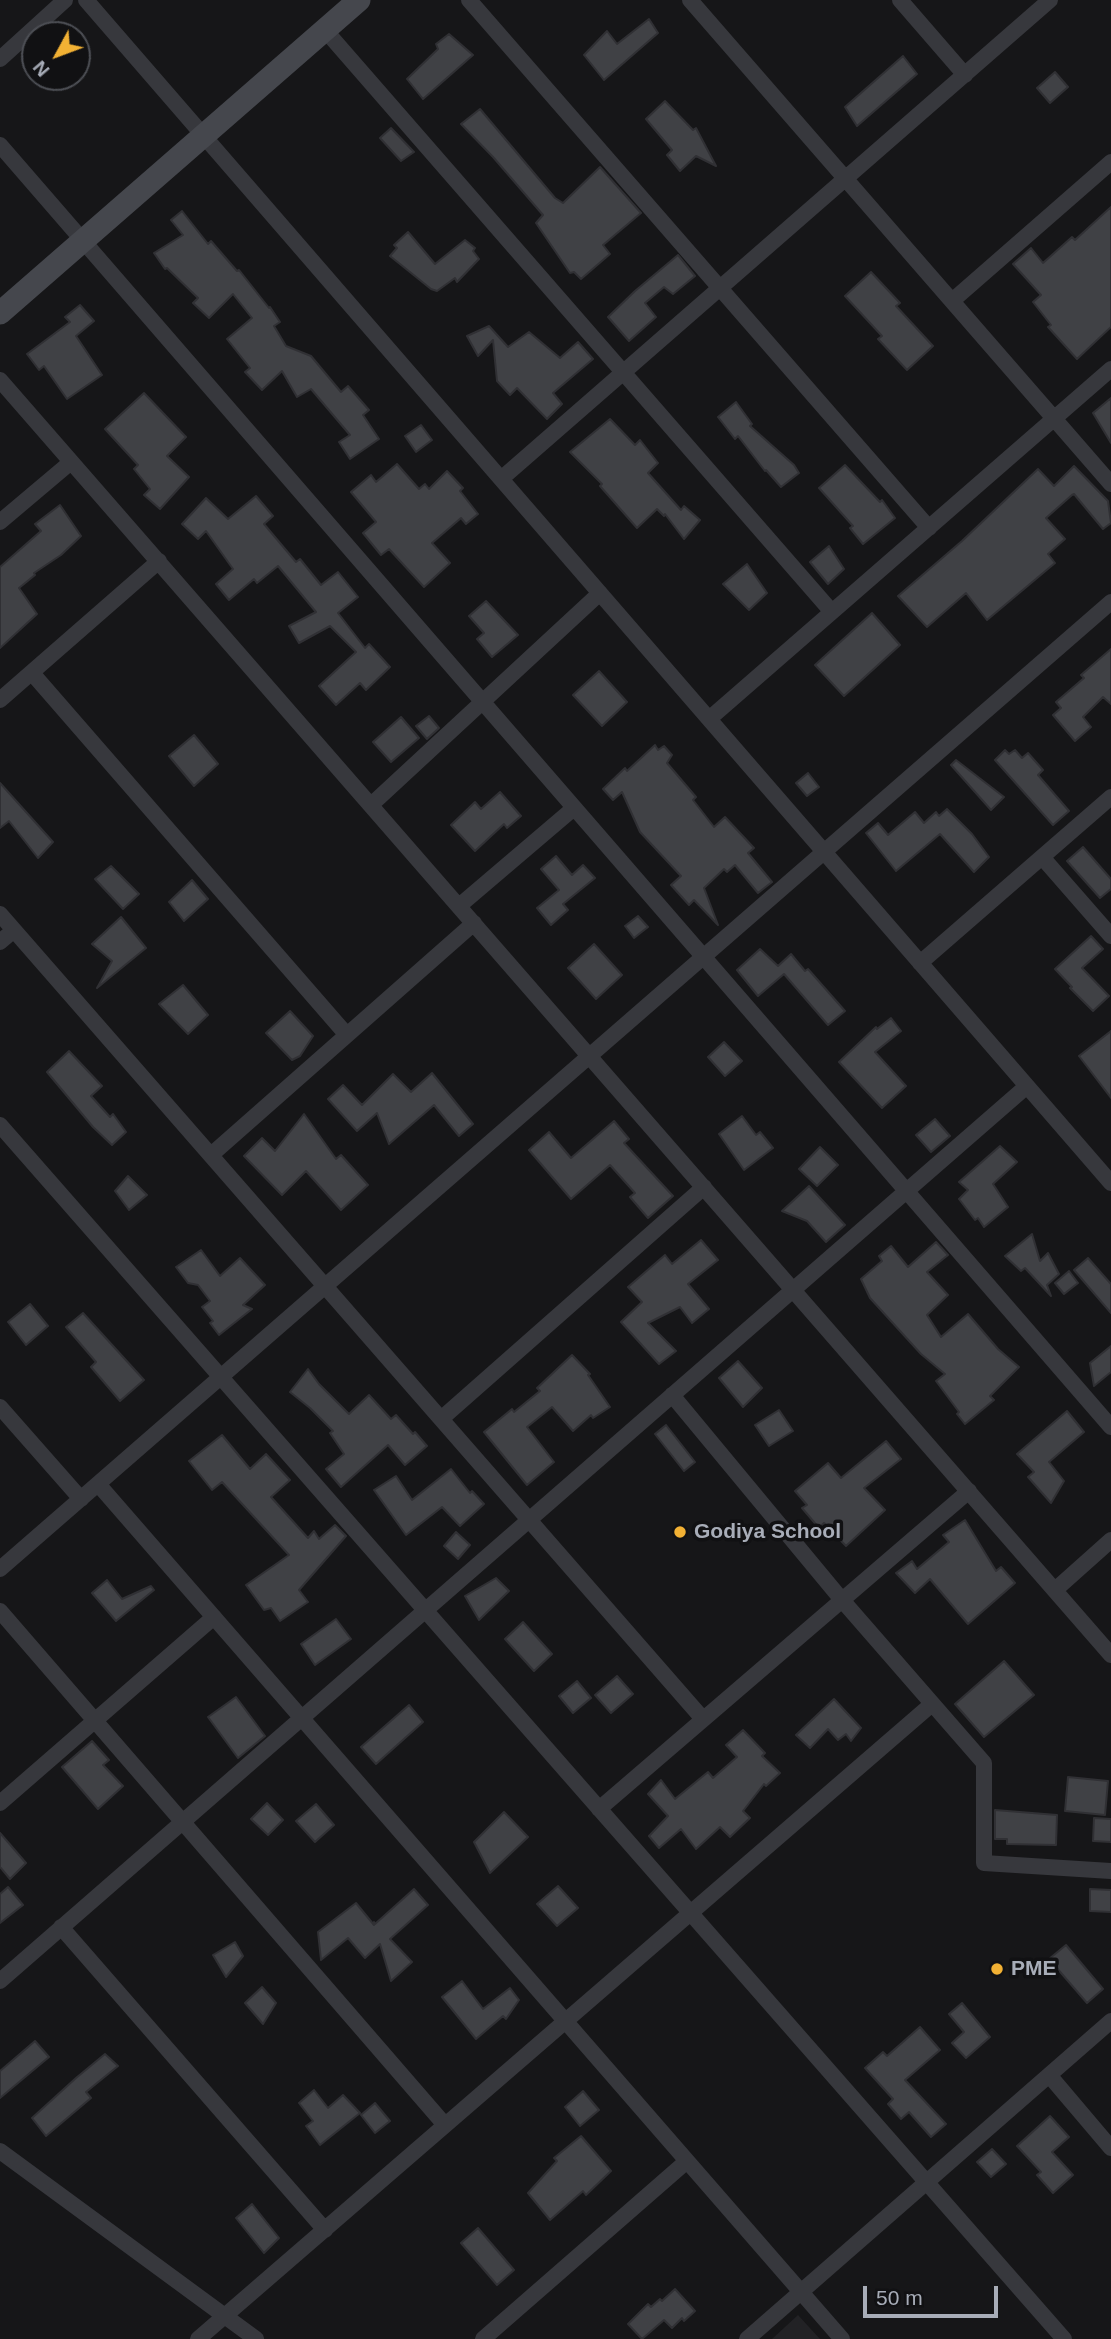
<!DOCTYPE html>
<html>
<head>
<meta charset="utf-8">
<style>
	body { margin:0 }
	#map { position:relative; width:1111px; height:2339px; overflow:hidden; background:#161618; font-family:Helvetica,sans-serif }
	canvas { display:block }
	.north { position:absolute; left:21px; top:21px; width:70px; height:70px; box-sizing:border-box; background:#111113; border:2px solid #4d4f55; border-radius:50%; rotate:229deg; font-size:19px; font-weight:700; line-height:28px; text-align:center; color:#a8adb8 }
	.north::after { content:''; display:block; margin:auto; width:24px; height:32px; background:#f2b134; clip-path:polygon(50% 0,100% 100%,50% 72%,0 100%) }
	.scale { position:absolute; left:863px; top:2286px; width:135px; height:32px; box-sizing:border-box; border:4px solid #a8adb8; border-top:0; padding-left:9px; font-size:21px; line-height:24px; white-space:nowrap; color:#a8adb8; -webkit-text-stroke:5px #111113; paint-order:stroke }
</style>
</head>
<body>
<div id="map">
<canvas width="1111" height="2339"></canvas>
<div class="north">N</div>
<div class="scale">50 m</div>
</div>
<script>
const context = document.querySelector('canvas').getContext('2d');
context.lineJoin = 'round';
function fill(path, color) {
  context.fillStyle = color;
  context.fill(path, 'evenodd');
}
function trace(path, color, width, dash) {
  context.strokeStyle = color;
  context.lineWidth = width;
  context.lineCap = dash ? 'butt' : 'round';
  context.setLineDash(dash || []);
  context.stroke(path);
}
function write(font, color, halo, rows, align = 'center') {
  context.font = font + ' Helvetica,sans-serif';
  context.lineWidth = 7;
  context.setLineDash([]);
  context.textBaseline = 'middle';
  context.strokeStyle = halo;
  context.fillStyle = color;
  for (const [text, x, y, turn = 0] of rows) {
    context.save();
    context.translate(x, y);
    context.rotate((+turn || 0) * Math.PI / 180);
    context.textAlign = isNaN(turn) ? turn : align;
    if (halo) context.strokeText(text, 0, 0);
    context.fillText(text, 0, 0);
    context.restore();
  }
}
fill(new Path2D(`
	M798 2315 820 2339H772Z`), '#222225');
const building = new Path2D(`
	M649 19 658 33 604 80 584 55 607 31 617 44Z
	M449 34 473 55 423 99 407 79 438 49 436 44Z
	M903 56 917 74 857 126 845 107Z
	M1055 72 1068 87 1050 103 1037 88Z
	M665 101 693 130 696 128 716 166 696 156 680 171 667 155 672 150 646 119Z
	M480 109 555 198 563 203 600 167 641 213 603 245 610 254 581 279 574 272 570 273 536 223 543 215 493 157 461 124Z
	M391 128 414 152 401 161 380 138Z
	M1111 207V327L1077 359 1048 327 1051 325 1033 302 1041 295 1013 264 1031 248 1043 263 1072 237 1075 240Z
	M182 211 208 244 211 241 237 271 239 270 269 308 270 307 280 322 274 326 286 346 311 356 341 392 348 386 369 410 363 415 379 439 350 459 339 442 350 435 311 389 297 397 282 371 262 390 245 372 250 368 227 339 252 318 233 294 209 318 193 303 198 298 167 268 165 269 154 253 183 235 171 220Z
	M408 232 435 264 465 240 475 248 473 251 479 259 457 282 455 278 437 291 431 289 390 256 397 248 394 245Z
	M678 255 695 276 673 294 664 287 645 303 656 317 629 341 608 317 635 291Z
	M871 272 900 303 896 306 933 346 907 370 878 339 882 336 845 296Z
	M80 305 94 321 76 336 102 375 67 399 44 366 39 370 27 354 70 322 65 317Z
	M489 326 508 347 529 332 560 358 578 342 593 359 553 393 562 404 547 419 517 388 510 395 497 381 493 340 478 356 467 336Z
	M144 393 186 437 167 456 189 477 160 509 144 495 150 489 134 469 138 465 105 429Z
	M1111 398V443L1093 413Z
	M736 402 752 424 750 426 794 465 799 473 781 487 766 470 765 471 738 436 735 439 718 417Z
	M610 419 635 445 640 440 658 463 648 473 681 510 684 506 700 520 684 539 665 514 664 516 657 509 637 528 600 486 602 484 570 452Z
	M421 425 432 440 416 452 405 436Z
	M397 464 419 489 425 484 429 489 447 471 463 488 460 491 478 514 466 524 461 518 432 543 450 563 424 587 389 549 381 555 363 533 376 522 351 492 371 475 376 482Z
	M845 465 880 502 882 500 895 518 863 544 850 528 853 526 819 488Z
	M1074 466 1108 501 1111 523 1103 529 1074 494 1072 495 1046 518 1065 539 1048 554 1055 563 987 620 966 593 927 627 898 596 962 541 1038 469 1054 486Z
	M256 496 273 516 264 524 296 562 300 559 321 585 338 572 358 597 338 613 365 648 369 644 390 667 366 690 360 683 336 705 319 686 356 652 330 626 299 643 289 626 316 612 278 566 257 583 254 579 229 600 216 584 233 569 206 531 198 539 182 524 206 498 228 519Z
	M60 505 81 536 61 555 34 573 35 575 19 588 37 614 0 648V567L41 531 35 524Z
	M829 546 844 569 828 584 810 562Z
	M747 564 767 593 749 610 723 584Z
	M486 601 518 635 492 657 477 639 484 633 469 616Z
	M872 613 900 645 844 696 815 665Z
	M1111 649V704L1103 697 1083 717 1091 727 1075 741 1053 715 1061 708 1056 702 1084 678 1081 675Z
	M599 671 627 702 602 726 573 695Z
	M429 716 439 728 427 739 416 726Z
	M401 717 419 738 391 762 373 742Z
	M194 735 218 764 194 786 169 756Z
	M655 745 658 750 664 746 672 755 667 763 696 797 693 800 714 827 725 817 754 848 748 853 772 882 758 893 735 865 727 872 724 869 704 888 718 925 694 900 689 905 671 885 681 876 640 832 622 792 613 800 603 789 625 768 627 771Z
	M1005 750 1009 754 1015 750 1022 758 1028 753 1043 770 1038 775 1069 811 1053 825 995 760Z
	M956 760 1004 797 991 810 951 765Z
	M808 773 819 787 807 796 796 783Z
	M0 783 53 842 38 858 9 821 0 828Z
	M500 792 521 816 507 828 504 824 475 851 451 825 475 802 481 809Z
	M947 809 972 834 989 857 974 872 940 834 896 871 866 833 878 823 888 835 915 812 924 823 936 812 939 816Z
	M1083 847 1111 879V889L1100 898 1067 861Z
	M556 856 572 875 583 865 595 878 563 904 568 910 551 925 537 908 559 890 541 869Z
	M111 866 139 894 123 909 95 879Z
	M192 880 208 899 184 921 169 902Z
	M638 916 648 927 634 938 625 926Z
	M121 917 146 948 97 988 112 961 92 944Z
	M1091 936 1103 949 1082 968 1109 996 1093 1011 1070 988 1072 987 1055 969Z
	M594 944 622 975 596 999 568 968Z
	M760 949 778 966 791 954 805 971 808 969 845 1011 828 1025 784 974 758 996 737 970Z
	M183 985 208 1015 188 1034 159 1004Z
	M290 1011 313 1036 300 1056 292 1060 266 1033Z
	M891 1018 901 1031 875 1052 906 1086 882 1108 839 1062 876 1027 877 1029Z
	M1111 1031V1098L1079 1056Z
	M724 1042 742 1061 725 1076 708 1057Z
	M69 1051 102 1086 91 1096 110 1117 113 1114 126 1132 112 1145 93 1127 47 1072Z
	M432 1073 473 1124 459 1136 434 1105 389 1144 377 1113 357 1131 328 1099 343 1085 362 1105 393 1074 411 1092Z
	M304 1114 336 1159 341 1155 368 1185 341 1210 306 1171 282 1195 244 1156 262 1138 275 1151Z
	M742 1116 756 1135 760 1132 773 1148 744 1170 719 1134Z
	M935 1119 950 1136 931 1152 916 1135Z
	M614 1121 629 1139 624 1143 673 1196 648 1218 630 1197 635 1193 610 1165 571 1199 529 1150 549 1132 571 1158Z
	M1000 1146 1017 1162 993 1184 1008 1207 984 1227 978 1218 975 1220 959 1199 968 1190 959 1182Z
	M820 1147 838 1165 817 1186 799 1169Z
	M128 1176 147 1195 129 1210 115 1191Z
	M809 1186 845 1225 826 1242 807 1221 782 1211Z
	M1032 1234 1040 1261 1048 1253 1059 1274 1047 1285 1051 1296 1025 1268 1021 1271 1005 1256Z
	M701 1240 718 1260 688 1284 709 1309 692 1323 680 1307 648 1323 676 1351 659 1364 621 1322 642 1302 628 1287 665 1255 672 1264Z
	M936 1242 948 1255 927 1272 948 1295 927 1315 941 1337 968 1314 998 1349 1019 1367 990 1396 994 1400 965 1424 957 1414 959 1412 936 1381 945 1374 921 1354 870 1298 861 1279 882 1261 879 1256 891 1246 908 1267Z
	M201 1250 220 1276 240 1258 265 1285 243 1305 252 1309 219 1335 210 1323 213 1321 202 1307 210 1301 198 1285 188 1283 176 1267Z
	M1088 1258 1111 1284V1313L1074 1270Z
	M1069 1271 1078 1283 1064 1294 1055 1283Z
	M30 1304 48 1326 26 1345 8 1322Z
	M83 1313 144 1380 120 1401 91 1367 96 1362 66 1327Z
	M1111 1346V1372L1094 1386 1090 1363Z
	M572 1355 590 1374 588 1375 610 1407 593 1418 591 1415 573 1431 552 1407 527 1427 554 1462 527 1485 484 1432 512 1409 514 1412 540 1391 537 1388Z
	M738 1361 762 1388 743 1407 719 1378Z
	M308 1369 319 1384 349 1414 369 1395 391 1419 396 1415 413 1434 415 1432 427 1446 405 1465 388 1445 341 1487 326 1469 344 1454 330 1433 333 1431 310 1408 290 1392Z
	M779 1410 793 1431 769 1446 755 1425Z
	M1067 1411 1084 1432 1049 1462 1064 1481 1051 1503 1028 1477 1034 1472 1017 1454Z
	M666 1425 695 1462 684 1471 655 1434Z
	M222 1435 250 1469 266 1454 290 1480 271 1497 308 1538 314 1531 319 1539 335 1525 346 1536 299 1590 308 1602 280 1621 271 1608 264 1610 246 1585 289 1555 222 1482 212 1490 189 1461Z
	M886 1441 901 1459 864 1488 885 1510 846 1546 824 1523 819 1528 802 1508 807 1505 795 1491 828 1463 841 1478Z
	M451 1469 470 1493 472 1491 484 1504 460 1526 442 1507 406 1535 374 1490 396 1476 412 1500Z
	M965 1520 996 1571 1001 1567 1015 1583 968 1624 930 1579 915 1593 896 1573 912 1561 917 1569 949 1542 943 1535Z
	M456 1532 470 1545 458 1559 444 1546Z
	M496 1578 509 1591 479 1620 465 1596Z
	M107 1580 122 1599 151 1586 154 1590 116 1621 92 1593Z
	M336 1619 351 1639 315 1665 301 1644Z
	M523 1622 552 1654 534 1671 505 1639Z
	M1004 1661 1034 1695 984 1737 955 1704Z
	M617 1676 633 1694 611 1713 595 1695Z
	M577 1681 591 1698 573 1713 559 1696Z
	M236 1697 265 1736 238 1758 208 1717Z
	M834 1699 861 1728 851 1741 846 1734 838 1740 828 1729 810 1748 796 1735Z
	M409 1705 423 1722 376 1764 361 1747Z
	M743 1730 765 1753 762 1756 780 1773 766 1786 764 1784 743 1811 750 1818 730 1837 720 1827 696 1849 681 1829 659 1848 649 1836 668 1816 648 1794 661 1780 675 1799 708 1772 713 1778 737 1757 726 1745Z
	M92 1741 109 1760 103 1765 123 1786 98 1809 62 1767Z
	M1068 1777 1108 1781 1105 1815 1065 1811Z
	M267 1803 283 1820 268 1835 251 1819Z
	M316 1804 334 1825 315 1842 296 1821Z
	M995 1810 1057 1815 1056 1845 1007 1844V1839H995Z
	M504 1812 528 1837 490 1873 474 1842Z
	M1094 1818 1111 1819V1842L1093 1841Z
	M0 1833 26 1863 10 1879 0 1867Z
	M558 1886 578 1908 557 1926 537 1904Z
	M8 1887 23 1905 0 1923V1894Z
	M414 1889 428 1905 390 1939 412 1962 391 1981 380 1944 365 1958 348 1938 321 1960 318 1932 356 1903 374 1925V1922L375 1924Z
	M1090 1889 1111 1890V1912L1090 1911Z
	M235 1942 243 1956 226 1977 213 1955Z
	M1066 1945 1103 1989 1087 2003 1049 1959Z
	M462 1981 483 2009 510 1988 519 2000 506 2019 503 2016 476 2039 442 1997Z
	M262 1987 276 2003 263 2024 245 2003Z
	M962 2003 990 2037 966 2058 952 2043 964 2032 949 2014Z
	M920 2027 940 2050 905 2080 946 2124 931 2137 909 2112 901 2119 888 2104 893 2099 865 2068 883 2052 887 2056Z
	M35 2041 49 2057 0 2098V2071Z
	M105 2054 118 2066 86 2092 91 2098 46 2136 32 2118 76 2078Z
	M314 2090 328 2108 343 2095 360 2113 320 2145 306 2126 313 2121 299 2103Z
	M583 2091 599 2110 580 2126 565 2107Z
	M375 2103 390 2121 375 2133 361 2115Z
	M1050 2116 1069 2137 1052 2152 1073 2175 1053 2193 1037 2175 1041 2172 1017 2146Z
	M581 2136 611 2171 586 2195 583 2191 550 2220 528 2193 557 2161 554 2158Z
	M992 2149 1006 2164 991 2177 977 2162Z
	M252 2204 279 2238 264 2253 236 2218Z
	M478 2228 514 2270 497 2285 461 2243Z
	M675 2289 695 2311 684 2321 682 2318 672 2328 664 2320 642 2339 628 2324 648 2304 651 2307 660 2299 662 2301Z`);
fill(building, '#404145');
trace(building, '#303034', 2);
trace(new Path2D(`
	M86 0 1111 1183
	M469 0 929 528
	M690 0 1111 484
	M900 0 965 75
	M325 30 832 612
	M0 59 65 0
	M0 145 1111 1427
	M952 301 1111 162
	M0 380 1111 1655
	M501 479 1050 0
	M0 522 71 462
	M32 673 346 1034
	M0 700 159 561
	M709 719 1111 369
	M371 805 600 593
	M1042 857 1111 936
	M459 906 574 808
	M0 914 703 1719
	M0 942 14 930
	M920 963 1111 797
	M0 1125 1064 2339
	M211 1155 474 923
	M672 1395 842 1600 984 1763V1863L1111 1871
	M0 1407 81 1499
	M441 1419 704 1187
	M98 1484 842 2339
	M0 1569 1111 602
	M1055 1590 1111 1540
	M0 1611 445 2125
	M0 1803 214 1617
	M599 1809 969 1491
	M61 1927 325 2230
	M0 1981 1027 1086
	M1049 2075 1111 2148
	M0 2151 256 2339
	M198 2339 932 1704
	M483 2339 687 2161
	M747 2339 1111 2021`), '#37383d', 16);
trace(new Path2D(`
	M0 313 359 0`), '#45474d', 23);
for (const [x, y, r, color] of [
	[680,1532,7,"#f2b134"],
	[997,1969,7,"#f2b134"]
]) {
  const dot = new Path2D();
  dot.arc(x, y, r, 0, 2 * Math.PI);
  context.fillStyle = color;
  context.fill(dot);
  trace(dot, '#111113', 2.5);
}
write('bold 21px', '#a8adb8', '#111113', [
	["Godiya School",694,1532],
	["PME",1011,1969]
], 'left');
</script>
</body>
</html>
